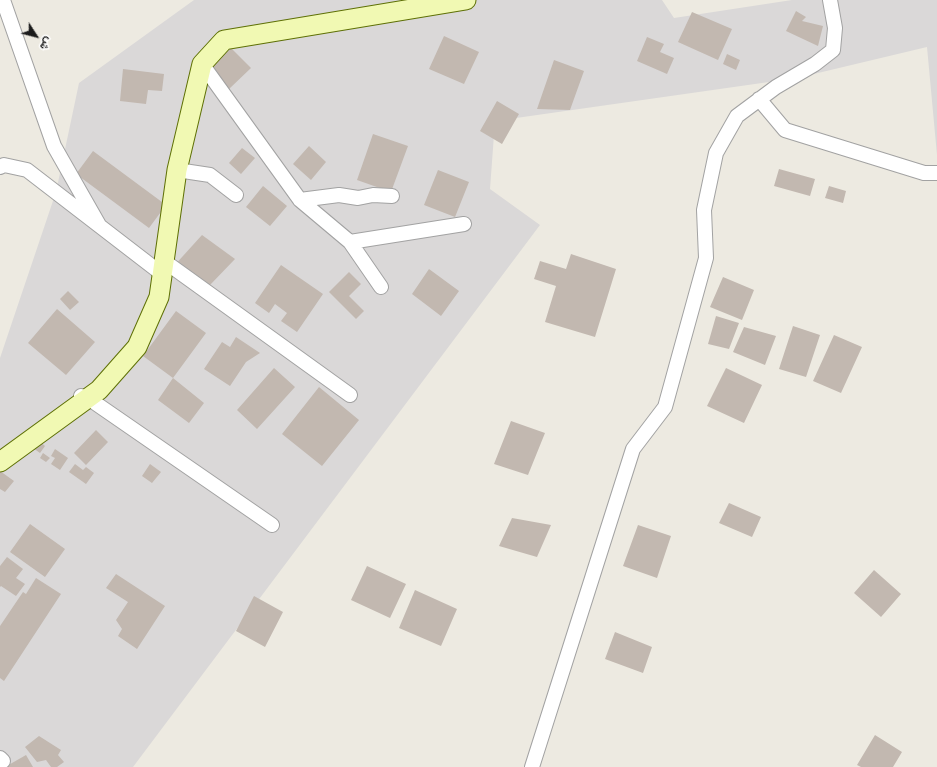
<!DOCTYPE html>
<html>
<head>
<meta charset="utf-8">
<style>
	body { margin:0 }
	#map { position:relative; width:937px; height:767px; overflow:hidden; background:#edeae1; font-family:"Varela Round",Vazirmatn,sans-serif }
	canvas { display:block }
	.north { position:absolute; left:16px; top:16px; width:40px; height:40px; -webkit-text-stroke:3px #fff; paint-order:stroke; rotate:126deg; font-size:11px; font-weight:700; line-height:16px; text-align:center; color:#1b1b1b }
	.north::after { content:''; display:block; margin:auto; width:14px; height:18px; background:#1b1b1b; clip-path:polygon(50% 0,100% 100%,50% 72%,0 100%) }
</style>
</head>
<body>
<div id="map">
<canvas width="937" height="767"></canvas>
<div class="north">ش</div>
</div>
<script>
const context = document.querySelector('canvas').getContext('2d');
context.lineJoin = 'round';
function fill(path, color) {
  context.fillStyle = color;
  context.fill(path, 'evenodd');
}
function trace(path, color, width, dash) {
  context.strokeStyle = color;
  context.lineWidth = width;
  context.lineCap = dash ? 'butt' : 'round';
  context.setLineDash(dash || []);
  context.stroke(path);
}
fill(new Path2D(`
	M194 0H662L674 18 792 0H937V155L927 47 797 78 495 121 490 189 540 225 133 767H0V358L56 192 79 83Z`), '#dad8d8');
fill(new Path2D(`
	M796 11 806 17 802 21 823 26 818 46 786 31Z
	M692 12 732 29 718 60 678 42Z
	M444 36 479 52 464 84 429 69Z
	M647 37 664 44 660 52 674 58 667 74 637 61Z
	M231 48 251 68 229 89 209 69Z
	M727 54 740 60 736 70 723 64Z
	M554 60 584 71 570 110 537 109Z
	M123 69 164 74 162 91 148 90 146 104 120 101Z
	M497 101 519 114 502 144 480 131Z
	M373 134 408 146 391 192 357 180Z
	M309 146 326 162 311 180 293 164Z
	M242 148 255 158 241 174 229 163Z
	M93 151 166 205 149 228 76 174Z
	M779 169 815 179 810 196 774 186Z
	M438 170 469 182 455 217 424 205Z
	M263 186 287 206 270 226 246 207Z
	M829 186 846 191 843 203 825 198Z
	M202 235 235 259 210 285 173 267Z
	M571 254 616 269 595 337 545 322 556 286 534 279 540 261 566 269Z
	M281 265 323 294 297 332 281 321 287 313 275 304 269 313 255 303Z
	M429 269 459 291 441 316 412 294Z
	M349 272 361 284 349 296 364 311 356 319 329 292Z
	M723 277 754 290 742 320 710 307Z
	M68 291 79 302 70 310 60 299Z
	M57 309 95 342 66 375 28 343Z
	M176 311 206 333 173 378 143 356Z
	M716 316 739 323 729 349 708 344Z
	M793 326 820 335 806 377 779 369Z
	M744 327 776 336 765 365 733 352Z
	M834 335 862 347 841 393 813 381Z
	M236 337 260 353 246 362 230 386 204 369 222 342 230 347Z
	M274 368 295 387 257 429 237 410Z
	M726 368 762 385 744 423 707 406Z
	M173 378 204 403 189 423 158 400Z
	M319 387 359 420 322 466 282 434Z
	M511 421 545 433 528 475 494 464Z
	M96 430 108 442 86 465 74 453Z
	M39 441 45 446 40 453 33 448Z
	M55 449 68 458 60 470 51 464 55 458 51 456Z
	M43 453 50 458 46 462 40 458Z
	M75 464 83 470 86 467 94 473 86 484 69 472Z
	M150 464 161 472 152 483 142 476Z
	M0 471 14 481 5 492 0 489Z
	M729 503 761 517 752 537 719 523Z
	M512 518 551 525 537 557 499 546Z
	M30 524 65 549 45 577 10 552Z
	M638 525 671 536 657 578 623 566Z
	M7 557 23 569 16 578 25 584 16 596 1 586 0 587V566Z
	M367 566 406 584 390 618 351 600Z
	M874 570 901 594 881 617 854 593Z
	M116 574 165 606 137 649 118 636 122 629 116 620 128 602 106 588Z
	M36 578 61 594 4 681 0 678V626L23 592 26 594Z
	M415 590 457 609 441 646 399 628Z
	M254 596 283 612 265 647 236 631Z
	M615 632 652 647 643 673 605 659Z
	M875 735 902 752 893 767H861L857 765Z
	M39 736 61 750 58 755 64 762 57 767H51L46 760 37 762 25 747Z
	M26 755 33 767H5Z`), '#c2b8b0');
const street = new Path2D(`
	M3 0 54 146 99 225
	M202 64 300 200 350 242 381 287
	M759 99 785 130 924 173H937
	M0 167 4 165 27 170 162 274
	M177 170 210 175 236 195
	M300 200 339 195 358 198 373 195 392 196
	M350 242 464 224
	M164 261 350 395
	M81 396 88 398 272 525
	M0 758 3 761
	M532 767 633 449 665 407 706 258 704 210 716 153 737 116 776 87 815 64 833 50 835 28 830 0`);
const secondary = new Path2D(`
	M0 462 99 390 137 347 159 297 177 170 202 64 224 40 466 0`);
trace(street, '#a2a2a2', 16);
trace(secondary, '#5e7005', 21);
trace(street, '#fff', 14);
trace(secondary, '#f1f9b3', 19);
</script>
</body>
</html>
